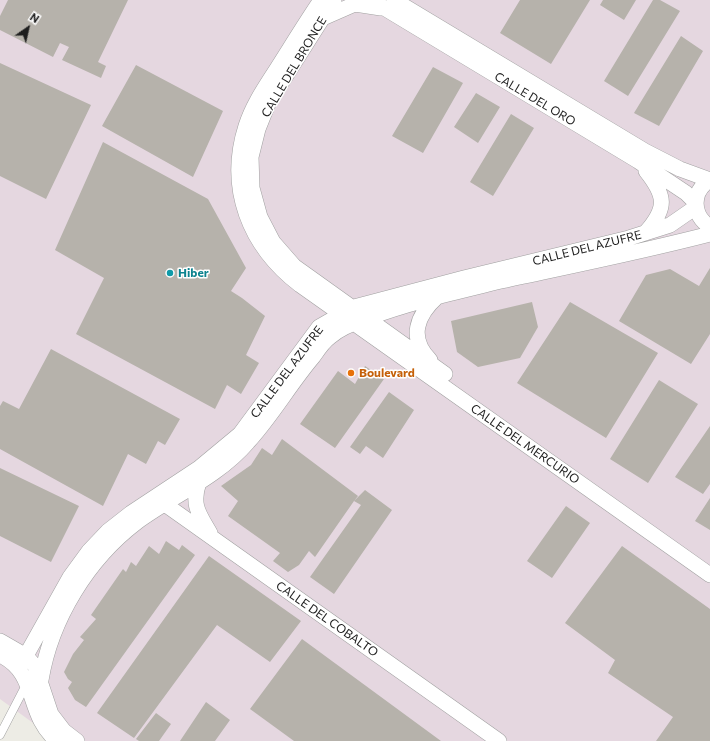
<!DOCTYPE html>
<html>
<head>
<meta charset="utf-8">
<style>
	body { margin:0 }
	#map { position:relative; width:710px; height:741px; overflow:hidden; background:#edece5; font-family:Commissioner,sans-serif }
	canvas { display:block }
	.north { position:absolute; left:8px; top:8px; width:40px; height:40px; -webkit-text-stroke:3px #fff; paint-order:stroke; rotate:34deg; font-size:11px; font-weight:700; line-height:16px; text-align:center; color:#1d1d1d }
	.north::after { content:''; display:block; margin:auto; width:14px; height:18px; background:#1d1d1d; clip-path:polygon(50% 0,100% 100%,50% 72%,0 100%) }
</style>
</head>
<body>
<div id="map">
<canvas width="710" height="741"></canvas>
<div class="north">N</div>
</div>
<script>
const context = document.querySelector('canvas').getContext('2d');
context.lineJoin = 'round';
function fill(path, color) {
  context.fillStyle = color;
  context.fill(path, 'evenodd');
}
function trace(path, color, width, dash) {
  context.strokeStyle = color;
  context.lineWidth = width;
  context.lineCap = dash ? 'butt' : 'round';
  context.setLineDash(dash || []);
  context.stroke(path);
}
function write(font, color, halo, rows, align = 'center') {
  context.font = font + ' Commissioner,sans-serif';
  context.lineWidth = 3;
  context.setLineDash([]);
  context.textBaseline = 'middle';
  context.strokeStyle = halo;
  context.fillStyle = color;
  for (const [text, x, y, turn = 0] of rows) {
    context.save();
    context.translate(x, y);
    context.rotate((+turn || 0) * Math.PI / 180);
    context.textAlign = isNaN(turn) ? turn : align;
    if (halo) context.strokeText(text, 0, 0);
    context.fillText(text, 0, 0);
    context.restore();
  }
}
fill(new Path2D(`
	M0 0H710V741H58L0 699Z`), '#e5d7e0');
fill(new Path2D(`
	M8 0H128L98 62 106 66 101 78 62 60 69 47 60 43 53 57 0 30V16Z
	M520 0H590L551 64 500 33Z
	M603 0H636L624 20 600 5Z
	M653 0H660L680 11 628 96 604 81Z
	M681 36 703 51 659 126 634 113Z
	M0 63 91 105 46 199 0 176Z
	M136 65 223 111 193 177 102 126Z
	M433 67 463 83 423 153 392 136Z
	M476 93 500 107 478 143 454 127Z
	M511 114 534 128 493 196 470 182Z
	M103 142 208 199 246 268 231 291 242 298 265 316 246 355 259 363 241 394 227 385 215 409 76 334 104 278 55 250Z
	M710 268V334L691 364 619 321 646 275 670 269 699 286Z
	M532 302 538 327 520 358 478 367 457 352 451 321Z
	M570 302 658 353 606 438 517 383Z
	M51 349 180 419 165 445 158 441 146 464 128 454 103 506 0 449V406L3 401 19 409Z
	M365 366 384 379 335 448 300 424 338 371 355 384Z
	M659 380 698 404 648 483 610 459Z
	M389 392 414 410 383 458 366 446 360 454 350 447Z
	M710 426V484L703 494 675 477Z
	M282 439 358 496 354 501 365 490 392 510 334 594 310 577 361 505 354 501 315 557 309 551 299 565 288 572 273 561 280 553 228 516 238 501 221 486 251 465 262 448 272 455Z
	M0 468 79 506 51 562 0 536Z
	M710 498V530L695 521Z
	M566 506 590 523 552 578 527 561Z
	M166 541 179 550 182 545 195 555 86 707 75 700 68 688 72 682 68 679 64 672 73 654 84 640 80 637 96 619 91 615 123 569 126 572 131 562 136 566 149 546 159 554Z
	M622 546 710 609V741H656L673 717 608 673 615 660 565 623Z
	M209 556 301 621 270 662 217 625 134 738 97 713Z
	M302 639 441 741H294L250 709Z
	M206 702 230 720 215 741H180Z
	M156 713 171 724 159 741H139L136 739Z`), '#b6b2ab');
const service = new Path2D(`
	M0 735 27 683`);
const minor = new Path2D(`
	M321 0C306 22 292 45 278 67 266 86 253 104 246 126 226 188 249 246 300 285L710 575
	M334 0 268 104 258 129 251 157 252 188 260 217 273 242 294 266 445 374
	M371 0 638 161 686 193 695 202
	M394 0 645 151 680 169 710 180
	M323 18 355 4 381 8
	M710 180C691 192 692 215 710 227
	M646 232C667 208 666 196 646 171
	M430 360C408 338 417 315 437 297
	M199 482C191 505 199 514 210 533
	M159 500 499 741
	M0 641 26 656 35 666 51 714 64 731 77 741
	M0 655C39 673 25 715 57 741
	M19 668 70 577 89 551 108 531 131 513 199 468 240 434 319 327 354 307 464 278 629 238 670 225 696 207
	M41 680C51 619 88 559 137 522 174 495 218 477 248 442 272 416 290 384 313 357 318 350 323 342 330 337 339 329 356 322 368 318 411 302 456 292 501 281 570 266 641 252 710 234`);
trace(service, '#a1a1a1', 9);
trace(minor, '#a1a1a1', 16);
trace(service, '#fff', 8);
trace(minor, '#fff', 15);
for (const [x, y, r, color] of [
	[170,273,4,"#0f9aa8"],
	[351,373,4,"#e8710a"]
]) {
  const dot = new Path2D();
  dot.arc(x, y, r, 0, 2 * Math.PI);
  context.fillStyle = color;
  context.fill(dot);
  trace(dot, '#fff', 1.5);
}
write('12px', '#1d1d1d', '#fff', [
	["CALLE DEL BRONCE",294,67,-59],
	["CALLE DEL ORO",535,99,31],
	["CALLE DEL AZUFRE",587,248,-14],
	["CALLE DEL AZUFRE",287,372,-53],
	["CALLE DEL MERCURIO",525,444,35],
	["CALLE DEL COBALTO",327,619,35]
]);
write('bold 12px', '#0d838f', '#fff', [
	["Hiber",178,273]
], 'left');
write('bold 12px', '#c56008', '#fff', [
	["Boulevard",359,373]
], 'left');
</script>
</body>
</html>
